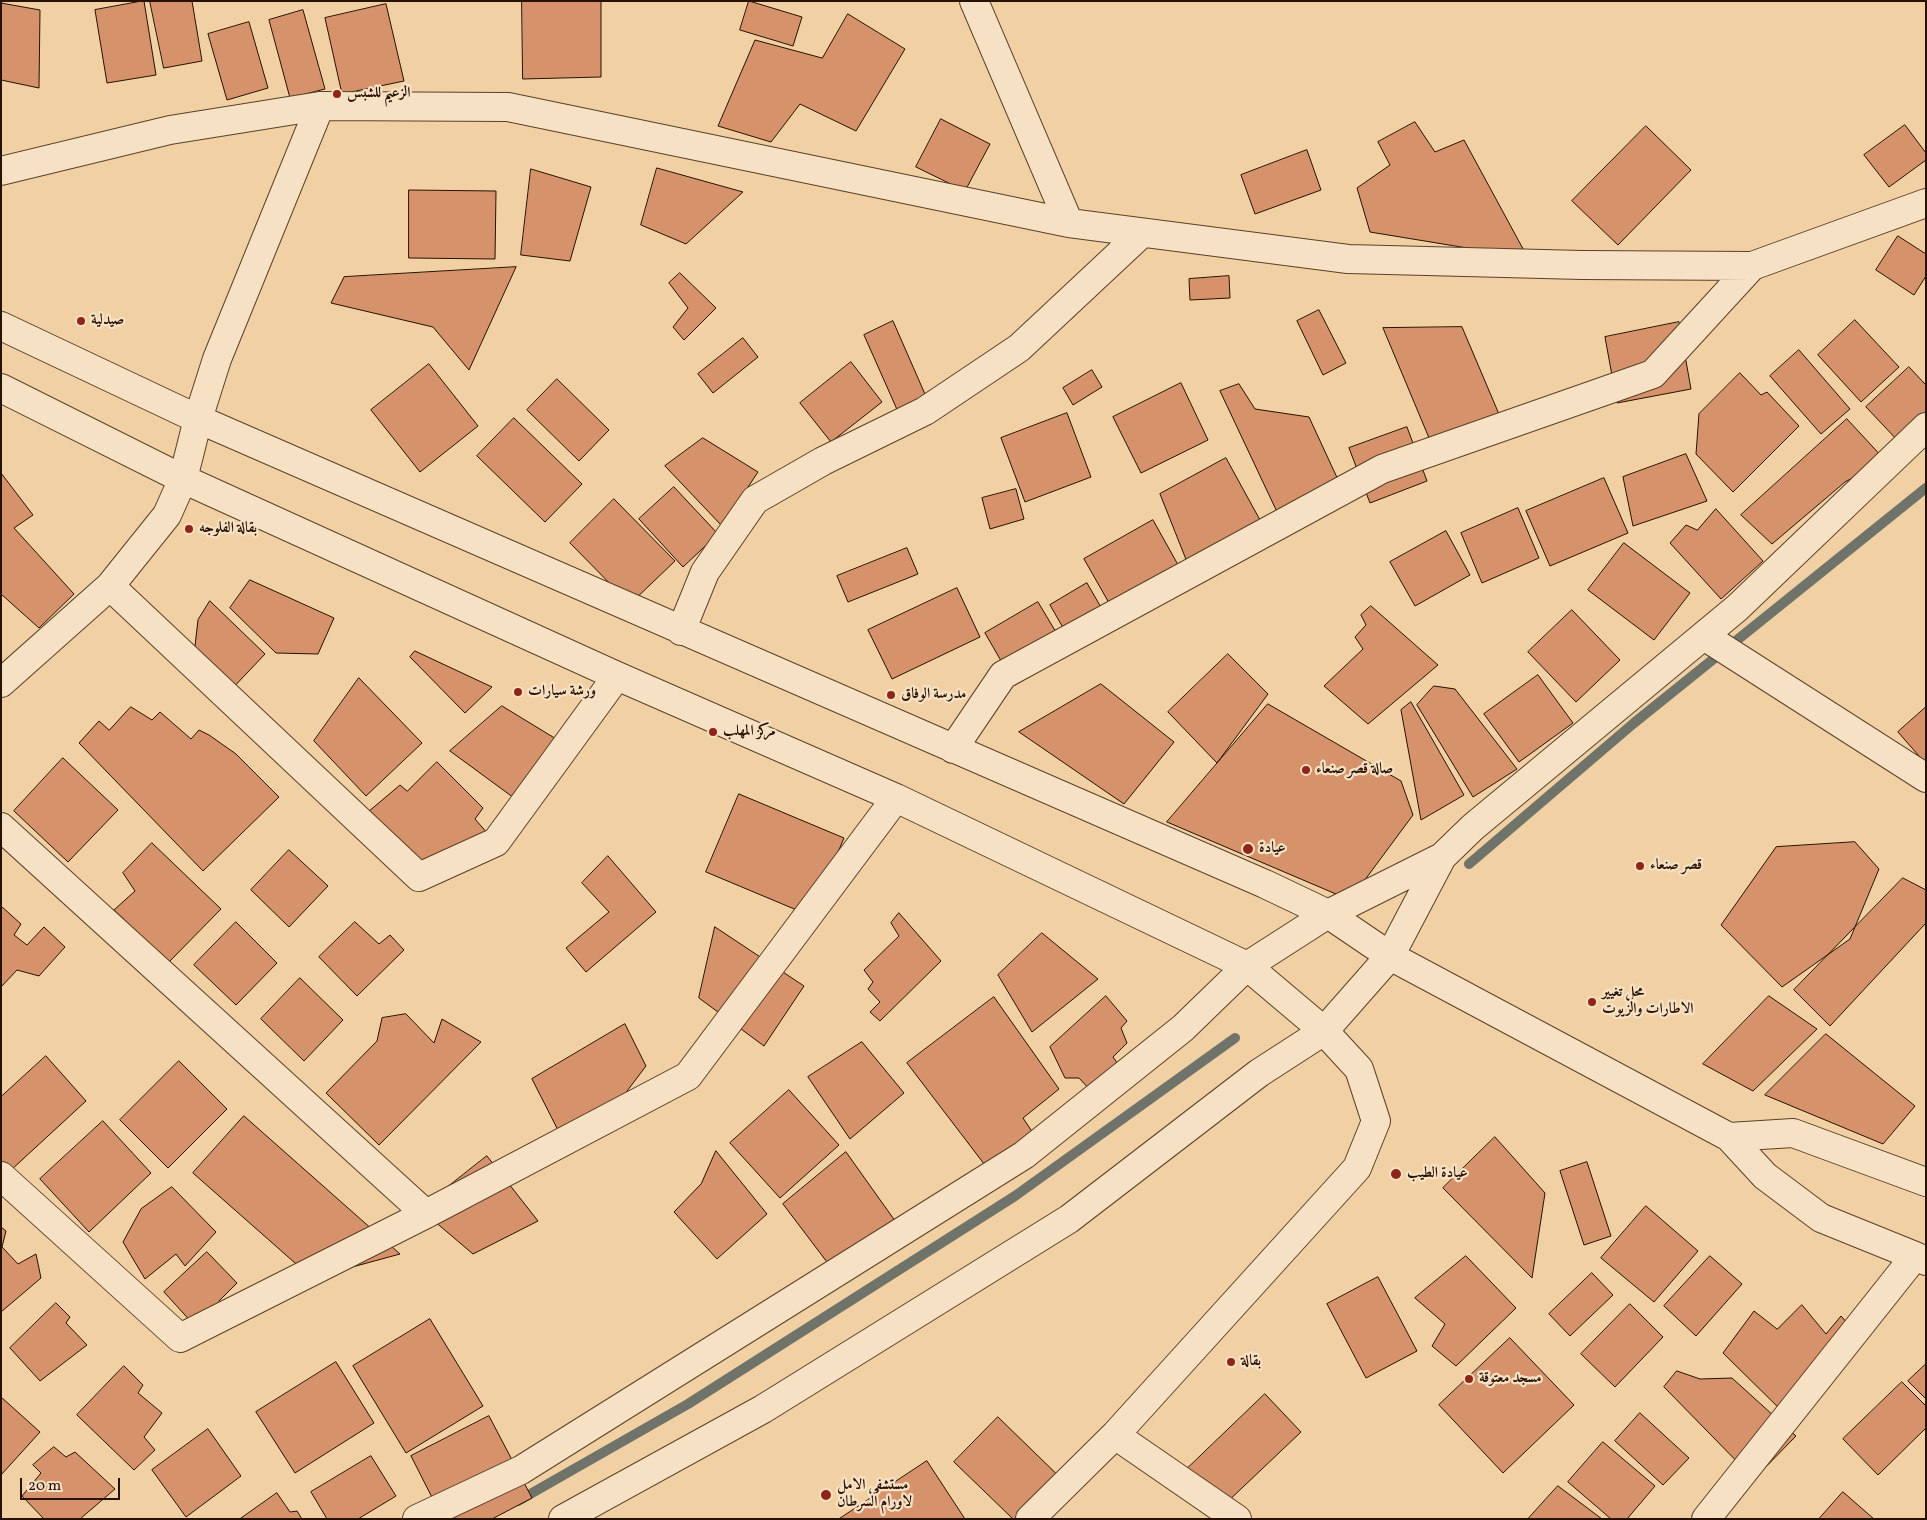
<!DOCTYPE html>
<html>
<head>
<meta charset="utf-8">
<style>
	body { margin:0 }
	#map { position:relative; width:1927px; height:1520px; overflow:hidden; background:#f1d1a4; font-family:Vollkorn,serif }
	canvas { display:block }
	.frame { position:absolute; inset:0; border:2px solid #271100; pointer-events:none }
	.scale { position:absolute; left:20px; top:1478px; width:100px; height:22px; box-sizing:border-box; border:2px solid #271100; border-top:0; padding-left:6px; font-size:15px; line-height:18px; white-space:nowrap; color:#271100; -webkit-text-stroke:4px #f6e1c4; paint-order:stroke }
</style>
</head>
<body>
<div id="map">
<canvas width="1927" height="1520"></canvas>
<div class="frame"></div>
<div class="scale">20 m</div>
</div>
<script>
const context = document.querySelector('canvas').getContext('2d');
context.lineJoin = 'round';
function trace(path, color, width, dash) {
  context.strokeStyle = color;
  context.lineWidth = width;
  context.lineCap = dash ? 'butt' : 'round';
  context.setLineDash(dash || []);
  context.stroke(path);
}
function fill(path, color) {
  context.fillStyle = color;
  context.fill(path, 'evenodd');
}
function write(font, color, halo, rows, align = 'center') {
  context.font = font + ' Vollkorn,Amiri,serif';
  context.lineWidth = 4.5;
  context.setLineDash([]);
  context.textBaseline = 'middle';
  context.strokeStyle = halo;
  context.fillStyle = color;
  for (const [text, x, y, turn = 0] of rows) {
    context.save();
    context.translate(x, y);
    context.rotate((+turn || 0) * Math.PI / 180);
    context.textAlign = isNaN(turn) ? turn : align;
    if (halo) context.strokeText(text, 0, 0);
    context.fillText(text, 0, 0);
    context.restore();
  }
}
trace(new Path2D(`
	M1469 864 1634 723 1926 488
	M518 1501 688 1404 1015 1196 1235 1038`), '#6f736a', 10);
const building = new Path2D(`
	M144 1 156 75 107 83 95 10Z
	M150 1H192L202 61 164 68Z
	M522 1H601V77L523 79Z
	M749 1 802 17 793 46 740 30Z
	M1 3 40 10 39 88 1 80Z
	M386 4 404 81 342 94 325 18Z
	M303 10 325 89 290 98 269 20Z
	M848 14 905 49 856 131 800 104 771 142 718 126 755 40 822 58Z
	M249 22 268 88 227 100 208 34Z
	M941 119 990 144 965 191 916 167Z
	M1415 122 1435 152 1464 140 1528 258 1370 232 1357 188 1390 165 1378 142Z
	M1905 125 1926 153V160L1889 187 1864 155Z
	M1646 126 1691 170 1618 245 1572 201Z
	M1307 150 1321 190 1255 214 1241 175Z
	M657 168 743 192 686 244 641 225Z
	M531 169 591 187 570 261 521 255Z
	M409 190 496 191 495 259 409 258Z
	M1898 236 1926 254V276L1914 295 1876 270Z
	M516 267 469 370 433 327 331 303 344 277Z
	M680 273 716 308 684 340 673 327 688 308 669 283Z
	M1229 276 1230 298 1190 300 1189 279Z
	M1319 310 1346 363 1323 375 1297 321Z
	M1855 320 1899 367 1861 402 1818 355Z
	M893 321 928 401 899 414 864 335Z
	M1679 322 1691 389 1617 403 1605 337Z
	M1462 327 1507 433 1437 457 1383 328Z
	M743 338 758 357 713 393 698 374Z
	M1799 350 1850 409 1821 434 1770 376Z
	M851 362 882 402 831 442 800 403Z
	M429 364 478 426 420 472 371 410Z
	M1909 367 1926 385V420L1900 443 1866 407Z
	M1092 370 1102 387 1073 405 1063 388Z
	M1740 373 1761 395 1767 392 1799 426 1733 492 1696 454 1699 414Z
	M557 379 609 430 579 461 527 410Z
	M1181 383 1208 440 1141 473 1113 417Z
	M1239 384 1255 409 1309 417 1340 484 1278 514 1220 391Z
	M1067 413 1091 477 1025 502 1001 438Z
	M514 418 582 484 545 522 477 456Z
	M1847 419 1885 460 1845 482 1772 544 1741 515Z
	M1407 427 1427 481 1370 503 1349 448Z
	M703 438 758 472 722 526 665 466Z
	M1686 454 1707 501 1633 526 1623 477Z
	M1226 458 1260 520 1189 567 1160 494Z
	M1 473 33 515 14 528 74 594 39 628 1 594Z
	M1604 478 1628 533 1550 566 1526 511Z
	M674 487 718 534 683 567 639 519Z
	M1016 489 1024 519 990 529 982 498Z
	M614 499 675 561 630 604 570 543Z
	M1518 508 1539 558 1482 583 1461 533Z
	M1716 509 1763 561 1721 599 1670 543 1686 525 1697 530Z
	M1153 520 1186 579 1117 617 1084 559Z
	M1446 531 1470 575 1415 606 1390 562Z
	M1624 543 1690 593 1654 640 1588 590Z
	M907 548 918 574 848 602 837 576Z
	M250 580 334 618 318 654 276 653 230 608Z
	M1087 583 1110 623 1073 645 1050 605Z
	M957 588 980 637 892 679 868 630Z
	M210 601 265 654 229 692 195 646 198 620Z
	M1038 602 1069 654 1015 685 985 633Z
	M1371 606 1438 665 1368 724 1324 686 1363 649 1355 637 1366 625 1361 615Z
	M1572 610 1620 660 1576 702 1528 652Z
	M415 651 492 687 465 713 410 657Z
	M1228 654 1268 694 1217 763 1168 712Z
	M1538 675 1573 723 1519 762 1484 714Z
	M359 678 422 743 366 796 314 741Z
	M1101 684 1174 742 1124 804 1019 732Z
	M1434 686 1455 689 1517 769 1473 797 1417 705Z
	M1411 702 1464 795 1421 820 1401 710Z
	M1268 704 1401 781 1413 815 1350 900 1167 822Z
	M502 706 571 748 525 806 450 751Z
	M131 707 152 720 160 712 191 739 199 730 209 735 236 754 279 797 203 871 79 743 99 721 109 730Z
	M1926 707V764L1898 732Z
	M63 758 118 810 68 862 14 811Z
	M437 762 483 808 475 819 501 849 485 862 474 859 435 881 368 812 400 785 407 791Z
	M739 794 844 838 811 916 706 872Z
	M1855 842 1879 869 1850 939 1782 987 1721 925 1776 847Z
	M152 843 221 909 169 962 114 910 135 891 123 873Z
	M289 850 328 886 289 927 251 890Z
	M608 856 656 912 586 972 566 948 609 912 582 883Z
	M1903 878 1926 890V923L1830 1026 1794 990Z
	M1 906 21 924 14 935 27 945 44 927 65 947 39 976 17 970 1 987Z
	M899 913 941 961 880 1021 870 1012 880 1002 868 989 873 982 864 970 899 936 891 923Z
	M236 922 277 963 236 1005 194 965Z
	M355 922 379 944 390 935 404 950 357 996 319 957Z
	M715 927 804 986 764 1046 699 998Z
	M1042 933 1098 979 1032 1032 998 975Z
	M300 978 343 1020 304 1061 261 1019Z
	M1106 996 1127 1021 1121 1028 1127 1043 1113 1057 1123 1071 1092 1092 1079 1078H1065L1050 1047Z
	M1769 996 1817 1029 1753 1091 1703 1064Z
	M994 997 1059 1089 1023 1118 1039 1142 991 1173 907 1063Z
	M406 1014 434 1043 442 1019 481 1042 379 1145 326 1093 377 1041 382 1018Z
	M625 1024 646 1066 612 1111 561 1136 532 1079Z
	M1826 1034 1915 1106 1883 1144 1765 1095Z
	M862 1042 904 1093 850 1139 808 1077Z
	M46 1056 86 1101 10 1171 1 1161V1097Z
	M179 1061 227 1109 168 1168 120 1120Z
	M789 1090 839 1145 780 1198 730 1143Z
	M244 1116 400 1254 312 1278 193 1173Z
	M103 1121 151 1173 89 1232 40 1179Z
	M1495 1137 1545 1193 1532 1278 1443 1188Z
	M716 1151 767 1214 717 1259 674 1212 701 1184Z
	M846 1152 898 1225 833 1270 783 1204Z
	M487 1156 538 1221 473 1254 420 1209Z
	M1587 1162 1611 1236 1584 1245 1560 1171Z
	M172 1187 216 1232 185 1266 176 1254 145 1279 123 1242 141 1209Z
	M1646 1206 1698 1251 1654 1302 1601 1258Z
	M1 1227 6 1231 2 1247 18 1264 36 1254 41 1278 1 1312Z
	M207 1252 237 1283 219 1301 226 1313 194 1325 164 1292Z
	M1466 1256 1516 1308 1456 1366 1432 1346 1445 1324 1415 1298Z
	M1710 1256 1742 1284 1696 1336 1664 1306Z
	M1592 1273 1613 1295 1570 1336 1549 1314Z
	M1378 1277 1417 1351 1366 1378 1327 1304Z
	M56 1303 70 1317 66 1323 87 1345 40 1381 10 1348Z
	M1630 1304 1663 1337 1615 1387 1581 1354Z
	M1802 1305 1826 1334 1841 1316 1858 1335 1788 1417 1723 1353 1754 1311 1777 1329Z
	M430 1319 483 1406 406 1453 353 1366Z
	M1510 1338 1574 1405 1503 1473 1439 1405Z
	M336 1362 374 1423 295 1473 256 1412Z
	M1926 1364V1399L1908 1381Z
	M124 1366 143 1385 138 1393 162 1413 144 1437 155 1450 134 1470 77 1415Z
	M1677 1371 1700 1379 1732 1378 1796 1436 1754 1479 1664 1387Z
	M1902 1382 1926 1406V1428L1878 1475 1843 1439Z
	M1265 1394 1301 1432 1223 1506 1188 1468Z
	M1 1397 40 1432 1 1475Z
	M1640 1413 1689 1458 1663 1485 1615 1441Z
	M489 1416 532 1498 492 1519H443L411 1456Z
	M998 1417 1070 1487 1039 1519H1013L954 1462Z
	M208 1429 241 1476 186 1517 152 1470Z
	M1603 1442 1655 1486 1627 1519H1611L1568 1482Z
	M54 1447 66 1457 75 1452 115 1489 80 1519H44L22 1496 41 1473 33 1465Z
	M371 1456 396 1496 358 1519H327L311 1492Z
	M927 1461 965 1519H839Z
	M1558 1486 1602 1519H1528Z
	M1843 1492 1874 1519H1819Z
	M277 1493 290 1512 297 1511 302 1519H240Z`);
fill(building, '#d6926a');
trace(building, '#271100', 1);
const minor = new Path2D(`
	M974 1 1069 223
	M1 171 170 130 320 106 508 107 1069 223 1348 259 1582 265 1752 266
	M1 326 198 419 1265 884 1328 914 1390 956 1729 1137 1765 1176 1821 1218 1915 1256
	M1 388 183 479 617 676 896 798 1247 966 1324 1031 1359 1069 1376 1121 1357 1168 1115 1435 1030 1519
	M110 586 419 877 496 842 617 676
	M681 631 705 572 755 500 823 461 925 411 1019 348 1142 233
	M1704 636 1926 778
	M1 683 110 586 167 515 183 479 198 419 217 359 320 106
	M953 749 1003 675 1382 469 1653 374 1752 266 1926 203
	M1 827 426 1214
	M1729 1137 1793 1133 1926 1182
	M1 1176 180 1338 426 1214 688 1076 896 798
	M1115 1435 1237 1519
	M417 1519 521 1470 1024 1155 1183 1028 1247 966 1328 914 1442 857 1473 827 1737 608 1926 427
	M563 1519 763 1409 1069 1219 1259 1073 1324 1031 1390 956 1442 857
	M1706 1519 1915 1256 1926 1261`);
trace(minor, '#5a4129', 30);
trace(minor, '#f6e1c4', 28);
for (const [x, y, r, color] of [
	[337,94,5,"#8f2418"],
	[81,321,5,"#8f2418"],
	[189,529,5,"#8f2418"],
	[518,692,5,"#8f2418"],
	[891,695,5,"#8f2418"],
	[713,732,5,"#8f2418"],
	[1306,770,5,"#8f2418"],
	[1248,849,6,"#8f2418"],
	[1640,866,5,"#8f2418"],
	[1592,1002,5,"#8f2418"],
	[1396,1174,6,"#8f2418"],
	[1231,1362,5,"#8f2418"],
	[1469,1379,5,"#8f2418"],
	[826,1495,6,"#8f2418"]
]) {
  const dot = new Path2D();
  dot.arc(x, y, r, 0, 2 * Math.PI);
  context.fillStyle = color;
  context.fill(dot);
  trace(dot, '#f6e1c4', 2);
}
write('bold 15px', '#271100', '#f6e1c4', [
	["الزعيم للشبس",347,94],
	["صيدلية",91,321],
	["بقالة الفلوجه",199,529],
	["ورشة سيارات",528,692],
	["مدرسة الوفاق",901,695],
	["مركز المهلب",723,732],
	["صالة قصر صنعاء",1316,770],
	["عيادة",1259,849],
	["قصر صنعاء",1650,866],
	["محل تغيير",1602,993],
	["الاطارات والزيوت",1602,1010],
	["عيادة الطيب",1407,1174],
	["بقالة",1241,1362],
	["مسجد معتوقة",1479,1379],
	["مستشفى الامل",837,1486],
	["لاورام السرطان",837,1503]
], 'left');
</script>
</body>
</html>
